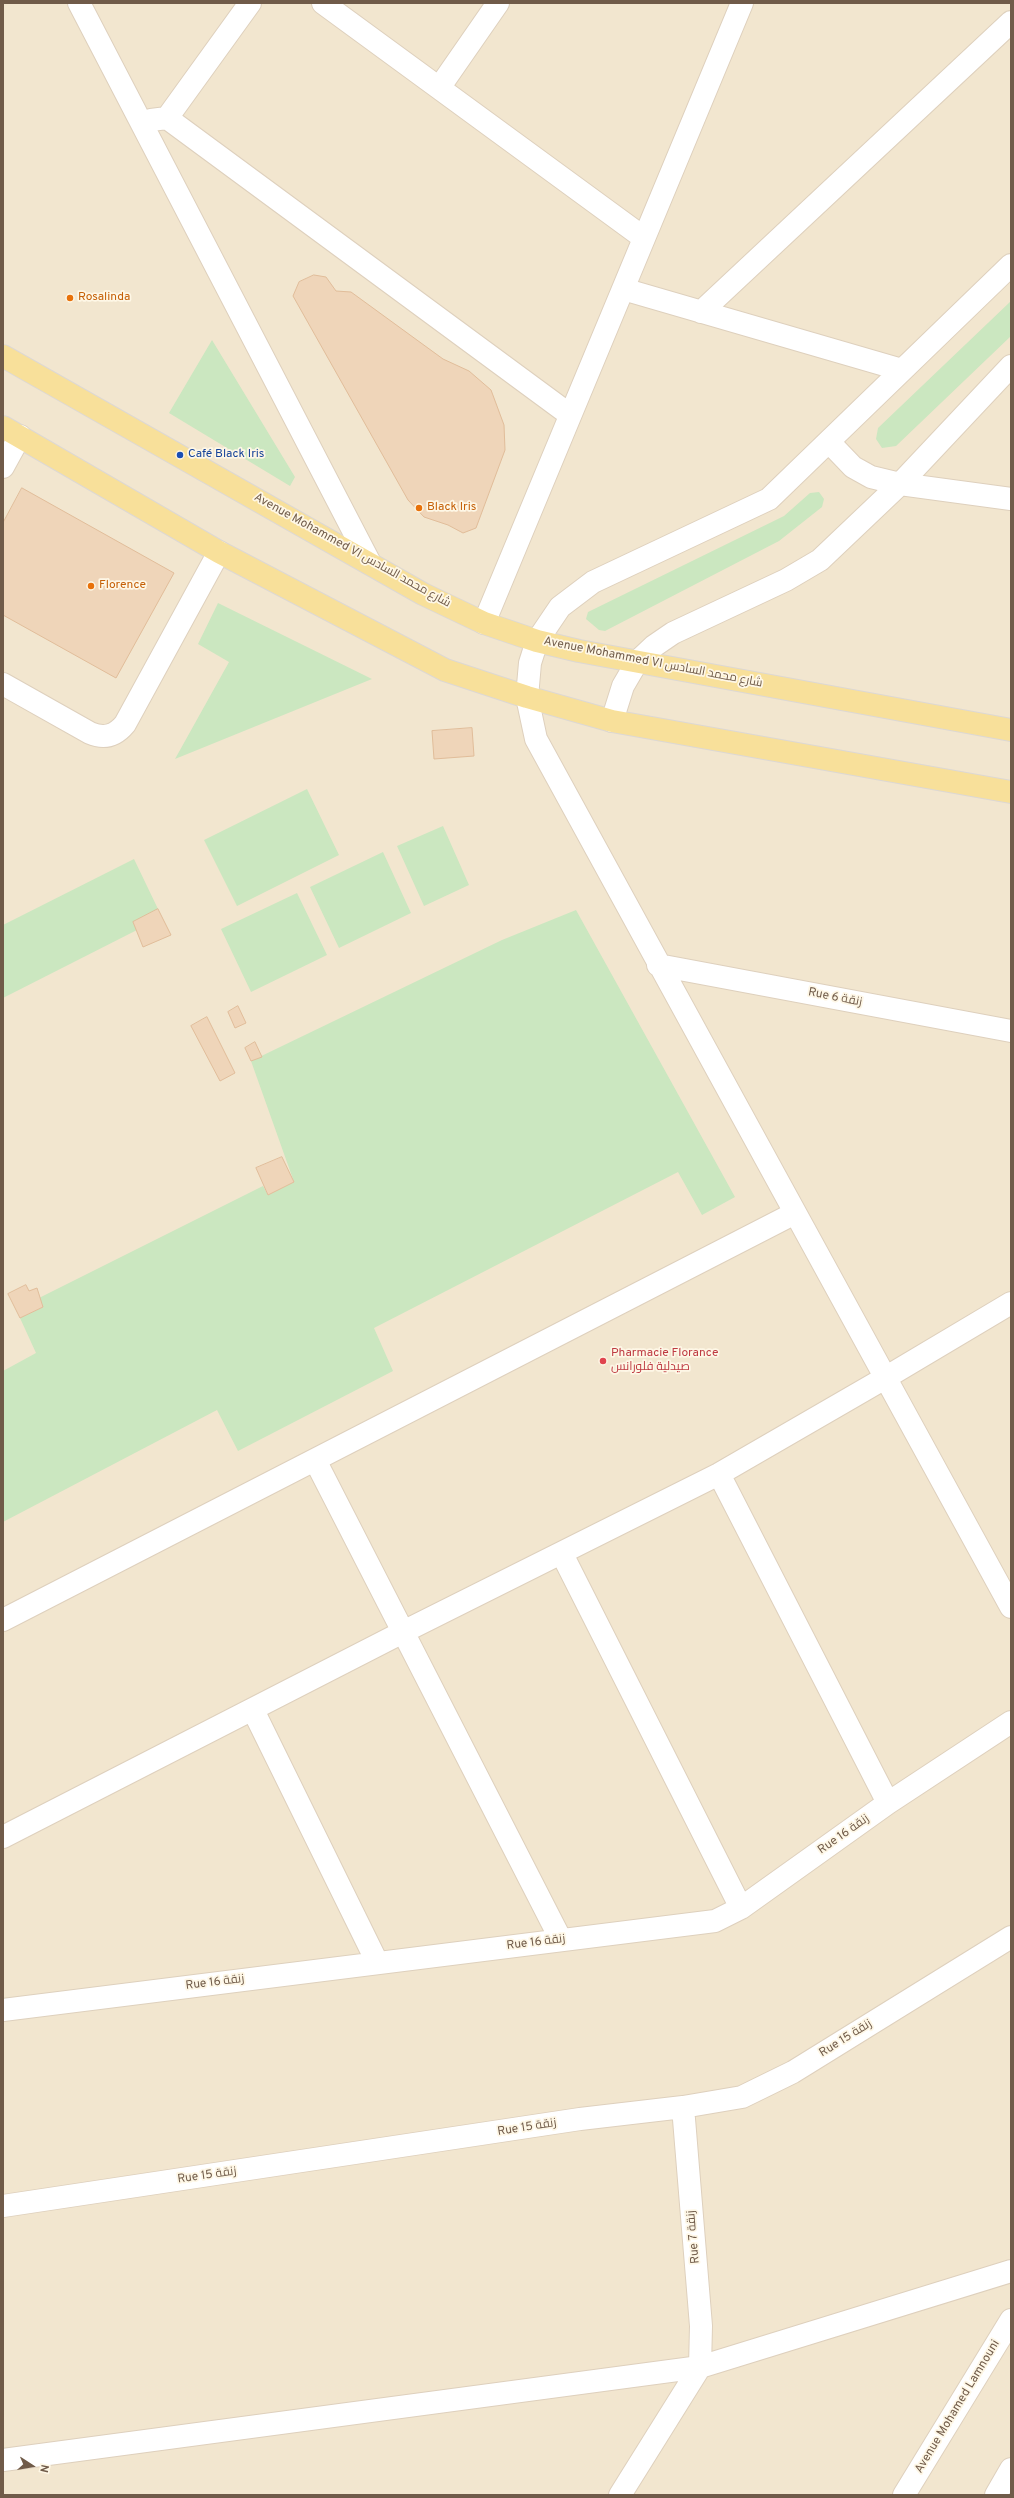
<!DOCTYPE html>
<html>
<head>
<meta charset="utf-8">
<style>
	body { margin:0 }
	#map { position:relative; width:1014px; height:2498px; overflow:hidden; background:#fbf4e0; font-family:Overpass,sans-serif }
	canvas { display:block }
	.frame { position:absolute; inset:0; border:4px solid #705b49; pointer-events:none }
	.north { position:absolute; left:12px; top:2446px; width:40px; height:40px; -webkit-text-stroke:3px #fef7e6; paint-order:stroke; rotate:102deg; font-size:11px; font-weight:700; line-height:16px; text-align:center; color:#705b49 }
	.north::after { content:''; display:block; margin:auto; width:14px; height:18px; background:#705b49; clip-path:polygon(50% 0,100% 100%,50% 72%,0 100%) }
</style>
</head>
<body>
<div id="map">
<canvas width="1014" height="2498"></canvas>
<div class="frame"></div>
<div class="north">N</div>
</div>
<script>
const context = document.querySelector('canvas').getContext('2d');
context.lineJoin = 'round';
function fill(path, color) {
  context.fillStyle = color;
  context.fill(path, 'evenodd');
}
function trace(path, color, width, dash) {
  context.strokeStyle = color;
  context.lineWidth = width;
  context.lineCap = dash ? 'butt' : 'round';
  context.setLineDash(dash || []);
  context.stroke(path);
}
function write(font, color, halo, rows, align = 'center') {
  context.font = font + ' Overpass,Cairo,sans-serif';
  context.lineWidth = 3.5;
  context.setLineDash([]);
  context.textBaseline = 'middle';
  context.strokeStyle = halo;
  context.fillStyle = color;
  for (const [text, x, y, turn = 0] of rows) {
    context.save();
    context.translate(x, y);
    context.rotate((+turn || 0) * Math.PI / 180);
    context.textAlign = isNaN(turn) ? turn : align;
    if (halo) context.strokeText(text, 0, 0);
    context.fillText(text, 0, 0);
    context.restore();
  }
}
fill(new Path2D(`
	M3 3H1011V2495H3Z`), '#f2e6cf');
fill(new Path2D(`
	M1011 301V336L896 446 882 448 876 439 878 428Z
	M212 340 295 477 290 486 169 413Z
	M819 492 824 499 822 507 779 541 605 631 599 630 586 619 588 612 784 516 810 493Z
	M218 603 372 679 175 759 229 662 198 644Z
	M307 789 339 855 237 906 204 840Z
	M443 826 469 885 424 906 397 846Z
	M383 852 411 913 339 948 310 887Z
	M134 859 158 909 133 922 137 930 3 998V925Z
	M297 893 327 955 251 992 221 929Z
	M576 910 735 1197 702 1215 678 1172 374 1328 393 1371 238 1451 217 1410 3 1522V1371L36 1353 20 1318 43 1307 39 1298 263 1186 268 1195 294 1182 251 1061 502 940Z`), '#cbe7c0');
const building = new Path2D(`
	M314 275 326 277 336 291 351 292 443 359 469 371 491 390 504 425 505 450 476 528 463 533 448 525 424 517 408 500 293 296 299 282Z
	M22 488 174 573 116 678 3 615V523Z
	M472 728 474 756 434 759 432 731Z
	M158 909 171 935 143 947 133 922Z
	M238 1006 246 1023 235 1028 228 1012Z
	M207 1017 235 1073 220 1081 191 1026Z
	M255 1042 262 1057 251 1061 245 1048Z
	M282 1157 294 1182 268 1195 256 1168Z
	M26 1285 29 1291 37 1288 43 1307 20 1318 8 1294Z`);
fill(building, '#efd5b9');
trace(building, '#e1bd9a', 1);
const minor = new Path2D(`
	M79 3 370 563
	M323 3 644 238
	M439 88 498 3
	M167 118 570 415
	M151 120 167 118 250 3
	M1011 265 769 499 593 582 560 607 537 641 530 663 527 697 536 739 1011 1607
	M623 289 902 370
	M701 312 1011 22
	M829 442 853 467 871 477 900 484 1011 499
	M3 467 20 436
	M484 623 742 3
	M3 684 90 733C104 739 115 736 125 724L219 552
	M612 721 623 686 637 662 654 646 673 633 786 580 820 560 900 484 1011 366
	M658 965 1011 1031
	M315 1460 561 1940
	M719 1474 888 1803
	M562 1554 741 1908
	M3 1620 795 1213
	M253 1710 377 1962
	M3 1837 403 1632 719 1474 885 1378 1011 1303
	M3 2010 715 1921 741 1908 888 1803 1011 1722
	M3 2206 580 2119 683 2107 742 2097 793 2072 1011 1937
	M3 2460 700 2367 1011 2271
	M620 2495 700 2367 701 2326 683 2107
	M904 2495 1011 2320
	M996 2495 1011 2469`);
const major = new Path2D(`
	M3 356 423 594 484 623 537 641 579 651 1011 730
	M3 427 219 552 445 670 527 697 612 721 1011 792`);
trace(minor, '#ded0bd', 24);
trace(major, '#ddd8d3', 24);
trace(minor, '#fff', 22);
trace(major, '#f8e09a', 22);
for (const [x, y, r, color] of [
	[70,298,4,"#e8710a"],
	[180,455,4,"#1a4fb4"],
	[419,508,4,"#e8710a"],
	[91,586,4,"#e8710a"],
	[603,1361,4,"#e0444e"]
]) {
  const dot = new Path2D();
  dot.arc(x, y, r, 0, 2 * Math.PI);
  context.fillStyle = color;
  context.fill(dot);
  trace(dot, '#fef7e6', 1.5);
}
write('12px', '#c56008', '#fef7e6', [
	["Rosalinda",78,298],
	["Black Iris",427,508],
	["Florence",99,586]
], 'left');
write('12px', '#164399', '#fef7e6', [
	["Café Black Iris",188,455]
], 'left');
write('12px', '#705b49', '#fef7e6', [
	["Avenue Mohammed VI شارع محمد السادس",352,551,29],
	["Avenue Mohammed VI شارع محمد السادس",653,663,11],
	["Rue 6 زنقة",835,998,11],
	["Rue 16 زنقة",844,1835,-35],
	["Rue 16 زنقة",536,1943,-7],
	["Rue 16 زنقة",215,1983,-7],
	["Rue 15 زنقة",846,2039,-32],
	["Rue 15 زنقة",527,2128,-9],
	["Rue 15 زنقة",207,2176,-8],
	["Rue 7 زنقة",694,2237,-95],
	["Avenue Mohamed Lamnouni",958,2407,-59]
]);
write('12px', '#be3a42', '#fef7e6', [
	["Pharmacie Florance",611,1354],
	["صيدلية فلورانس",611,1368]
], 'left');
</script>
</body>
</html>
